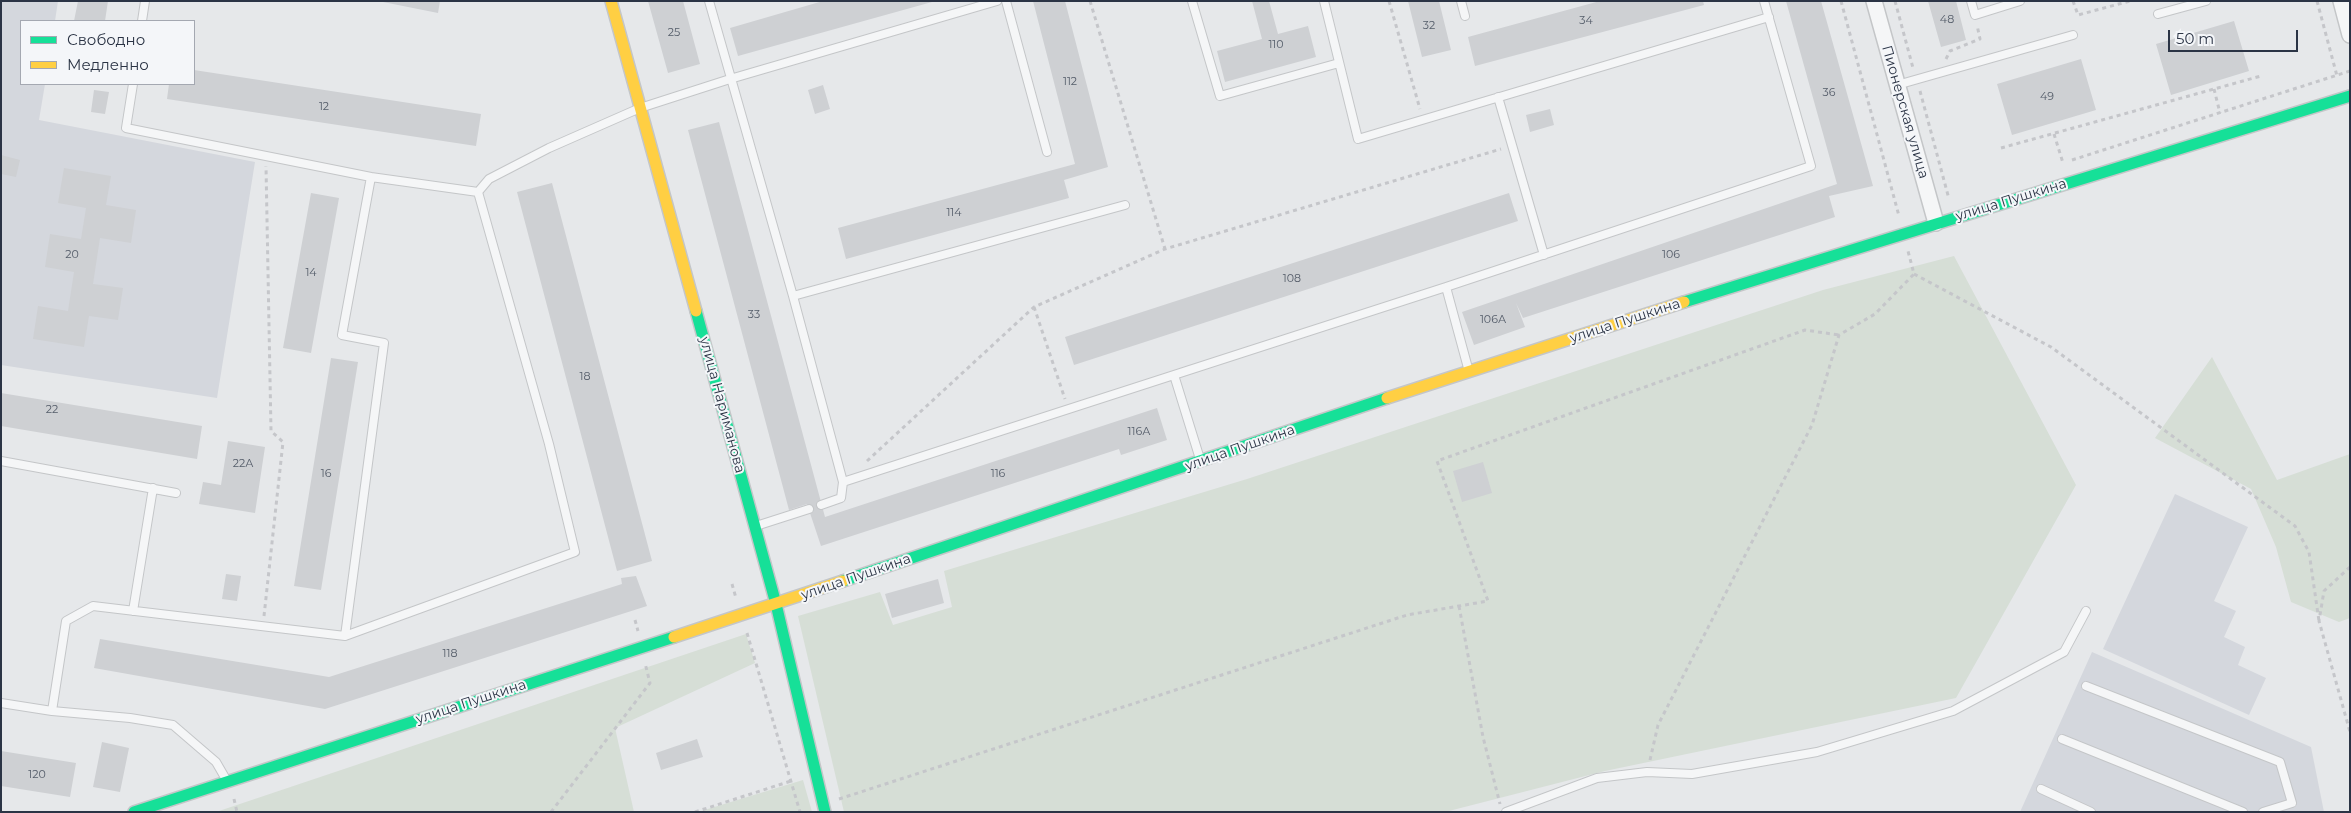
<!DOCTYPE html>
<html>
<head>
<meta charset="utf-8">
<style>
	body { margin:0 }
	#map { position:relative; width:2351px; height:813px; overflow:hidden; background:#e6e8ea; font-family:Montserrat,sans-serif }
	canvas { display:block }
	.frame { position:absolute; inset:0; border:2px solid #2b3445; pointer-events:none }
	.legend { position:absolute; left:20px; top:20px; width:175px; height:65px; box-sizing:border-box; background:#f4f6f9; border:1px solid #a4a8b1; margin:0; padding:6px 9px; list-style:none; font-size:15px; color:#2b3445 }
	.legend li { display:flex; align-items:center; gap:10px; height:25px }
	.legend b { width:25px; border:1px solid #a4a8b1 }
	.scale { position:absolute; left:2168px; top:30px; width:130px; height:22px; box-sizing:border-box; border:2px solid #2b3445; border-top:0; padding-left:6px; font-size:15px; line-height:18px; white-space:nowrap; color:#2b3445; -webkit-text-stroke:4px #f4f6f9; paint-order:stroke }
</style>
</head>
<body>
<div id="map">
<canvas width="2351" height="813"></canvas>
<div class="frame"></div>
<ul class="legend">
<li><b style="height:6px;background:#16e098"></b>Свободно</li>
<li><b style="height:6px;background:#ffcf43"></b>Медленно</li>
</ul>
<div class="scale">50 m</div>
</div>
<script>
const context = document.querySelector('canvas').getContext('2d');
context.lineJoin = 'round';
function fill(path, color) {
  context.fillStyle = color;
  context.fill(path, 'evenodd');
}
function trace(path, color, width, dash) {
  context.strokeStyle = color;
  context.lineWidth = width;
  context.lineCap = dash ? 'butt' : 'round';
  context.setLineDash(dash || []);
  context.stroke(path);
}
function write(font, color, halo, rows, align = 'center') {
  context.font = font + ' Montserrat,sans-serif';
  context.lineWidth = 4;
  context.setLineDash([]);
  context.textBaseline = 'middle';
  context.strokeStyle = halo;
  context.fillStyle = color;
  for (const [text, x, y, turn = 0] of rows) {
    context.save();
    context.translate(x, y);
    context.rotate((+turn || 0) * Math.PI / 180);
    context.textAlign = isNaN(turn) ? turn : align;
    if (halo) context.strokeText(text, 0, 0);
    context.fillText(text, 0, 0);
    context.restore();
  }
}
fill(new Path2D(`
	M1 1H58L55 21H21V84H45L39 120 255 162 217 398 1 365Z
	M2175 494 2248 527 2214 601 2236 611 2224 637 2245 647 2238 665 2266 678 2249 715 2103 649Z
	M2092 652 2311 747 2324 812H2020Z`), '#d4d7dd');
fill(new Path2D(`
	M1954 256 2076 485 1956 698 1605 771 1445 812H844L798 616 880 592 893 625 952 607 944 571 1247 479 1823 290Z
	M2212 357 2277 480 2350 454V618L2339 622 2291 602 2276 547 2251 489 2155 438Z
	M746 634 755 663 615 728 634 812H216Z
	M803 780 812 812H698Z`), '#d6ded6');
fill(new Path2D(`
	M78 1H108L105 21H74Z
	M378 1H440L438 13Z
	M648 1H683L700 64 668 73Z
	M823 1H932V2L738 56 730 28Z
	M1033 1H1065L1108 167 1064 180 1069 198 846 259 838 228 1075 164Z
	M1252 1H1269L1278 34 1308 26 1316 57 1225 82 1217 51 1262 39Z
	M1408 1H1439L1451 50 1422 57Z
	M1600 1H1703L1704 5 1475 66 1468 37Z
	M1786 1H1821L1873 186 1829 196 1835 217 1523 318 1516 303 1525 327 1474 345 1462 312 1837 184Z
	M1928 1H1956L1966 40 1941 47Z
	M2234 21 2249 71 2171 95 2156 44Z
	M2081 59 2096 110 2012 135 1997 84Z
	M194 70 481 114 476 146 167 99 169 84H194Z
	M823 85 830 109 815 114 808 90Z
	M94 90 109 92 105 114 91 112Z
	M1550 109 1554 125 1530 132 1526 115Z
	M719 122 825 517 1157 408 1167 440 1121 455 1119 449 821 546 807 504 789 510 688 130Z
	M1 155 20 160 16 177 1 174Z
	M64 168 111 176 106 205 136 210 131 243 100 238 93 284 123 288 118 320 89 316 84 347 33 339 38 306 68 311 74 272 45 267 50 234 81 239 86 208 58 203Z
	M552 183 652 561 617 571 517 192Z
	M311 193 339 198 311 353 283 348Z
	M1509 193 1518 221 1074 365 1065 337Z
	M331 358 358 362 321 590 294 586Z
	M1 393 202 426 197 459 1 426Z
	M228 441 265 447 255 513 199 504 203 482 221 485Z
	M1483 462 1492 493 1462 502 1453 471Z
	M226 574 241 576 237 601 222 599Z
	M636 576 647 606 325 709 94 668 100 639 329 677 622 584 621 578Z
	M938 579 944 603 892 618 885 594Z
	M697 739 703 757 661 770 656 753Z
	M102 742 129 748 120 792 93 787Z
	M1 751 76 763 70 797 1 786Z`), '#ced0d3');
const lane = new Path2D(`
	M709 1 793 296 843 482
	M1006 1 1047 152
	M1192 1 1220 96 1339 63
	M1324 1 1358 139 1769 17
	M1461 1 1465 16
	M1971 1 1975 15 2020 1
	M2158 14 2206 1
	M142 21 145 1
	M133 84 126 128 371 177 342 335 384 343 345 636
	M1897 85 2073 35
	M1498 97 1544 255
	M371 177 478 192
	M1446 287 1811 166 1764 1
	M793 296 1125 205
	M1174 375 1200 459
	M1 461 176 493
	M821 505 841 498 843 482 1446 287 1468 368
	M756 526 809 509
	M133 611 153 488
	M2086 686 2280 762 2292 803 2263 812
	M1 703 52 711
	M2062 739 2243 812
	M227 781 216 762 173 725 130 718 52 711 66 621 93 606 345 636 575 552 549 444 478 192 489 179 549 148 640 108 730 79 997 1
	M2041 789 2091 812
	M1506 812 1597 778 1647 772 1692 774 1817 752 1953 711 2064 652 2086 611`);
const street = new Path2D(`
	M1874 1 1936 223
	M2341 1 2350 35`);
const fast = new Path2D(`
	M1684 302 2350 96
	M696 311 776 604 825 812
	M843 581 1387 398
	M134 812 674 637`);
const slow = new Path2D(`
	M611 1 696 311
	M1387 398 1684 302
	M674 637 843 581`);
trace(lane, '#c4c6c8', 10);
trace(street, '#c4c6c8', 18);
trace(fast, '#c4c6c8', 14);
trace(slow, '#c4c6c8', 14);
trace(new Path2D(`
	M1090 1 1165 249
	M1389 1 1420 109
	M1841 1 1899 216
	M1895 1 1913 68
	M2073 1 2078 15 2130 1
	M2317 1 2337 76
	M1946 59 1950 51 1980 39 1977 25
	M2214 89 2220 113
	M1920 91 1949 199
	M2054 134 2063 163
	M2001 148 2261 76
	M2072 160 2350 71
	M1914 274 2051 347 2295 526 2309 552 2319 621
	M1034 307 1065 399
	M867 461 1034 307 1165 249 1501 149
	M2350 567 2324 591 2319 621 2350 732
	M732 584 736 598
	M1459 606 1483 737 1500 804
	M264 616 283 442 271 431 266 166
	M635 620 638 631
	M747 633 800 812
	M1650 760 1658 725 1812 425 1839 335 1875 314 1914 274 1908 251
	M234 799 237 812
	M839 799 1407 615 1488 601 1437 461 1805 330 1839 335
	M551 812 650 683 645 663
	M695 812 791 781`), '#c5c6ca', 3, [4, 4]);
trace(lane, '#f5f6f7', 8);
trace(street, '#f5f6f7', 15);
trace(fast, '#16e098', 11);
trace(slow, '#ffcf43', 11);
write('11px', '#545c69', null, [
	["48",1947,20],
	["34",1586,21],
	["32",1429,26],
	["25",674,33],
	["110",1276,45],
	["112",1070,82],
	["36",1829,93],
	["49",2047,97],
	["12",324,107],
	["114",954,213],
	["20",72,255],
	["106",1671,255],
	["14",311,273],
	["108",1292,279],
	["33",754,315],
	["106А",1493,320],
	["18",585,377],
	["22",52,410],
	["116А",1139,432],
	["22А",243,464],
	["16",326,474],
	["116",998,474],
	["118",450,654],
	["120",37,775]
]);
write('14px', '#2b3445', '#f4f6f9', [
	["Пионерская улица",1905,112,74],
	["улица Пушкина",2011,200,-17],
	["улица Пушкина",1625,321,-18],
	["улица Нариманова",722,405,75],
	["улица Пушкина",1240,448,-19],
	["улица Пушкина",856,577,-19],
	["улица Пушкина",471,702,-18]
]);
</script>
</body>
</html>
